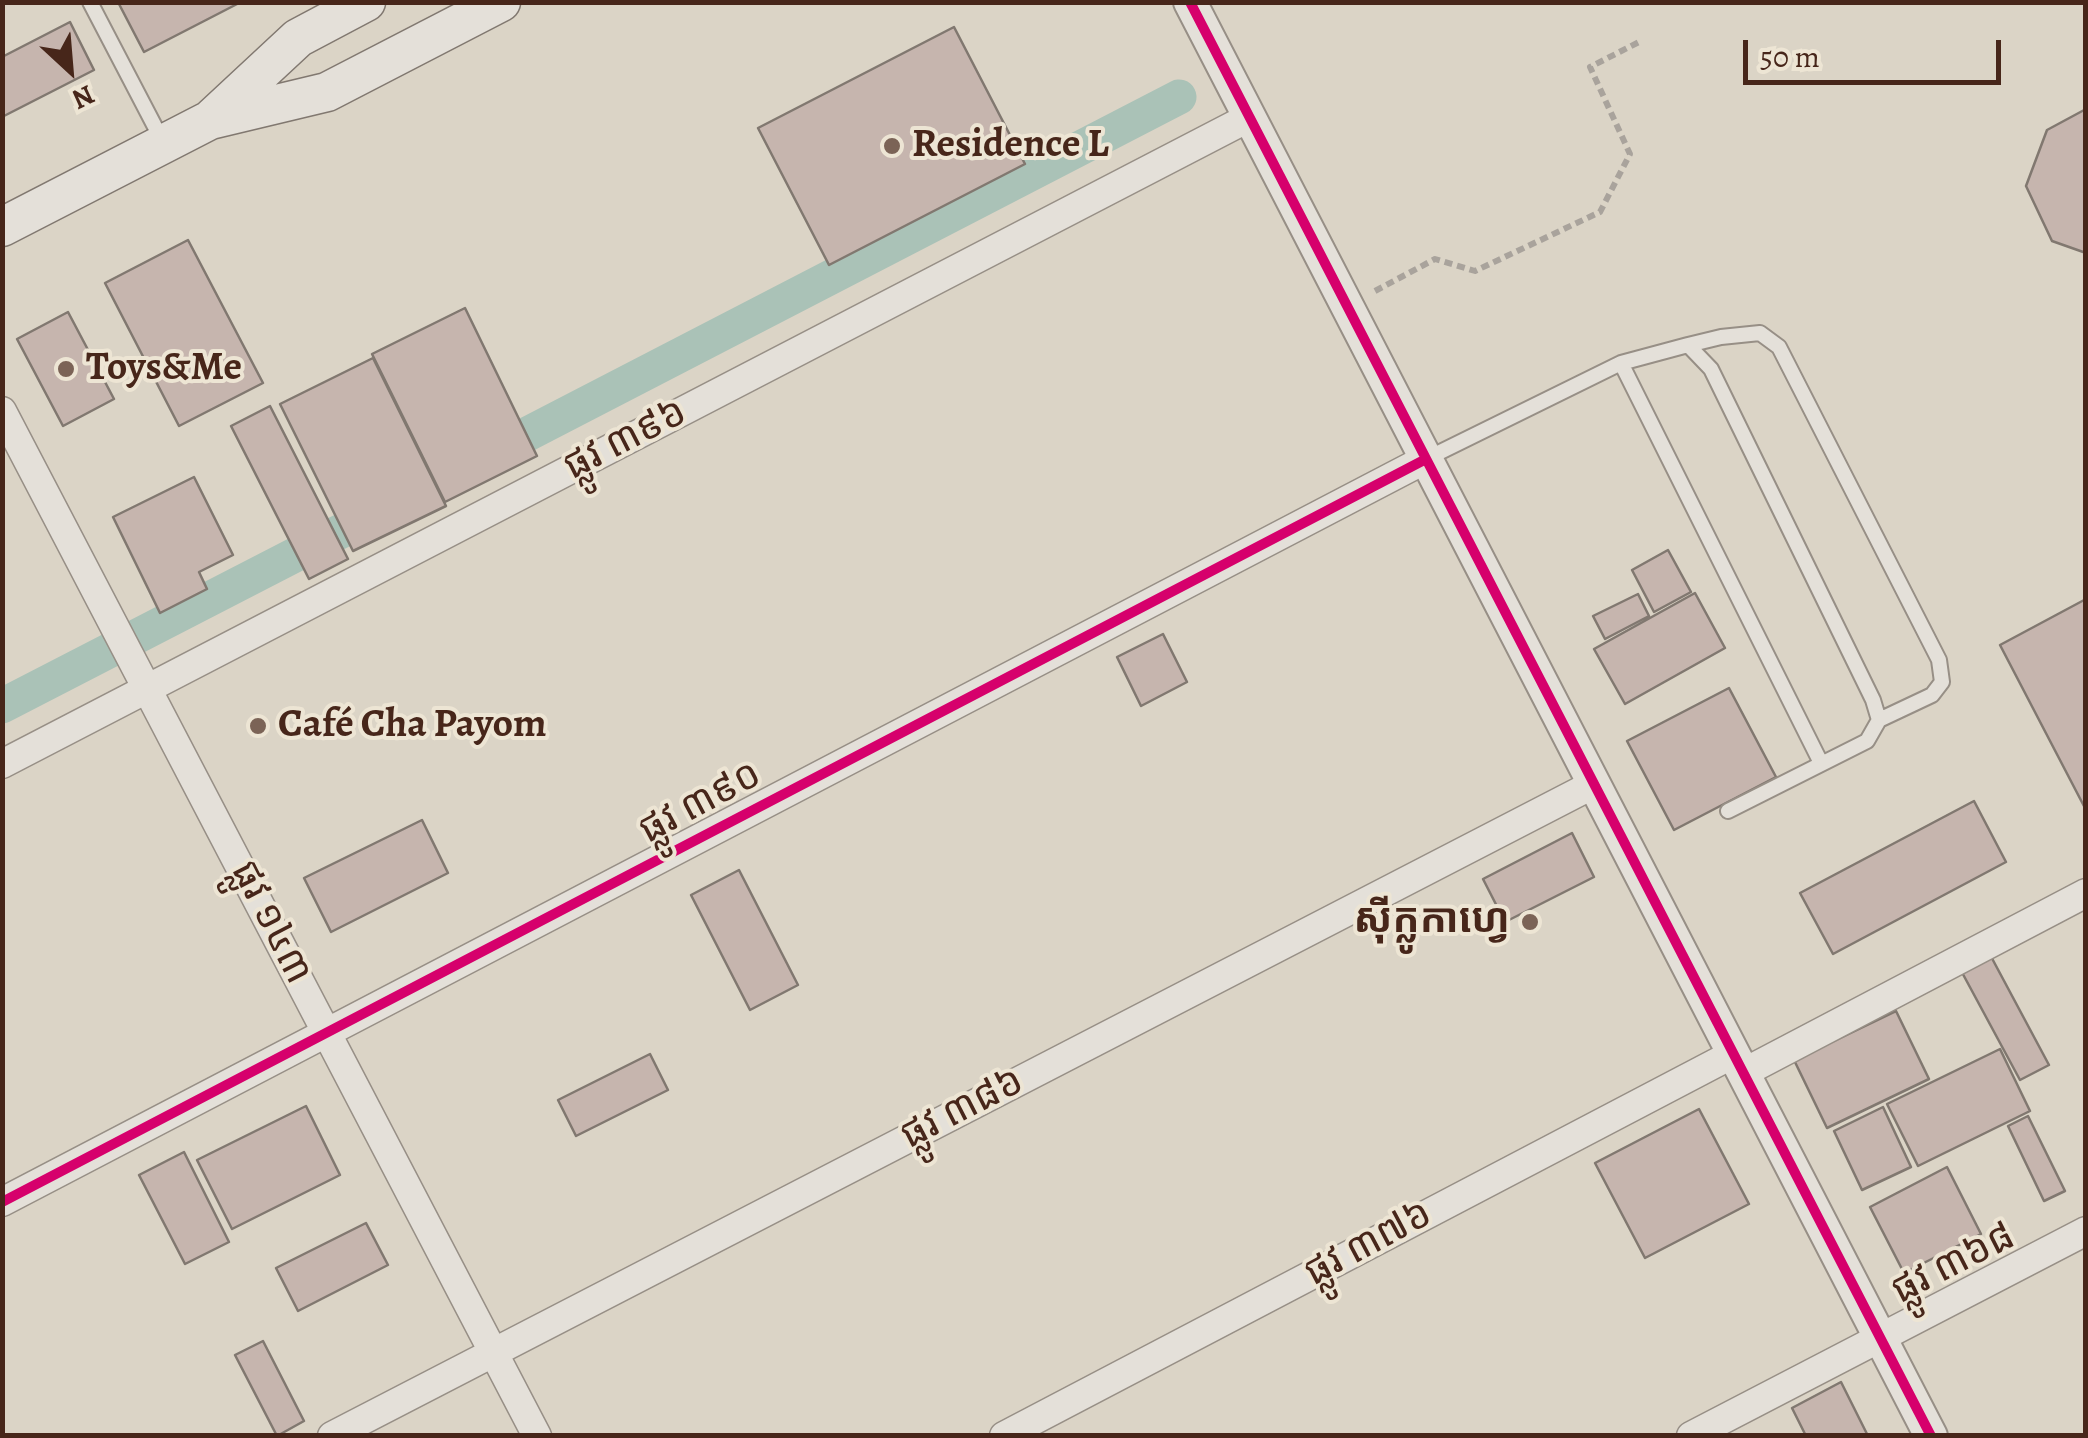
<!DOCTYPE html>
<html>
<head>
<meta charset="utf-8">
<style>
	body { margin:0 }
	#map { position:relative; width:2088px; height:1438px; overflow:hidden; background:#dbd4c6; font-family:Alegreya,serif }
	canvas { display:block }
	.frame { position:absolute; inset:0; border:5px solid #47261a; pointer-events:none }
	.north { position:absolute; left:20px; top:20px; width:100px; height:100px; -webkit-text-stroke:8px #ede5d4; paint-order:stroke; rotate:154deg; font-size:28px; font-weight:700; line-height:40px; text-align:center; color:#47261a }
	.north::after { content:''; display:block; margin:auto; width:35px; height:45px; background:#47261a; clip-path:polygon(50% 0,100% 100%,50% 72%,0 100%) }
	.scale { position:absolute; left:1743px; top:40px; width:258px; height:45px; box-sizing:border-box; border:5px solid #47261a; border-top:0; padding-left:12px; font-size:30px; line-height:35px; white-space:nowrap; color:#47261a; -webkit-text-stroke:8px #ede5d4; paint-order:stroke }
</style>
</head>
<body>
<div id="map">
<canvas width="2088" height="1438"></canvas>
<div class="frame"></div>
<div class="north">N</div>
<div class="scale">50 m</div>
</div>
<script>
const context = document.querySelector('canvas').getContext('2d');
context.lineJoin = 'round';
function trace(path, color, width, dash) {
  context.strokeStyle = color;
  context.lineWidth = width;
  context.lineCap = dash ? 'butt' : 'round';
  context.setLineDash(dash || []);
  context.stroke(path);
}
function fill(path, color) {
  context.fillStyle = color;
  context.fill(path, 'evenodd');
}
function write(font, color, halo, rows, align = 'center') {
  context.font = font + ' Alegreya,"Noto Sans Khmer",serif';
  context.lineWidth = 8;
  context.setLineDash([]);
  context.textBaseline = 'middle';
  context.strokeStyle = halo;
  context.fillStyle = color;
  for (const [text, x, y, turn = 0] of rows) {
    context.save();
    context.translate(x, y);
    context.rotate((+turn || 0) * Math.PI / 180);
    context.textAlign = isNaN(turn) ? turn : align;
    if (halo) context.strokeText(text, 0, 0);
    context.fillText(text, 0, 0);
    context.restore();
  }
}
trace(new Path2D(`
	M487 455 1179 97
	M2 706 384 509`), '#aac2b7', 35);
const building = new Path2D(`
	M122 2H241L144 52 119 4Z
	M70 22 94 70 2 117V57Z
	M954 27 1025 164 829 265 758 128Z
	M2086 109V253L2052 241 2026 186 2047 130Z
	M188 240 263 383 179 426 105 283Z
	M465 308 537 456 445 502 372 354Z
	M68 312 114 399 63 426 17 339Z
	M373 358 446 506 353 551 280 404Z
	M270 406 348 559 309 579 231 426Z
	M194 477 233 555 199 572 207 589 160 613 113 517Z
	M1668 550 1691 592 1654 612 1632 570Z
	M1695 593 1725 648 1625 704 1594 649Z
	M1638 594 1649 616 1605 639 1593 616Z
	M2086 599V810L2000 645Z
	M1163 634 1187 682 1141 706 1117 657Z
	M1729 688 1776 777 1674 830 1627 741Z
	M1974 801 2006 862 1833 954 1800 893Z
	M422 820 448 873 331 932 304 878Z
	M1572 833 1594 877 1505 922 1483 879Z
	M739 870 798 985 750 1010 691 895Z
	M1987 949 2049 1065 2020 1080 1958 965Z
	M1896 1011 1929 1079 1827 1128 1794 1060Z
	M2000 1049 2030 1111 1918 1166 1887 1104Z
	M650 1054 668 1090 576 1136 558 1100Z
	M306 1106 340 1175 232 1229 197 1160Z
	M1883 1107 1911 1167 1862 1190 1834 1131Z
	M1699 1109 1749 1204 1645 1258 1595 1163Z
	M2028 1116 2065 1191 2044 1201 2008 1126Z
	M184 1152 229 1242 185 1264 139 1175Z
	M1947 1167 1981 1234 1904 1273 1870 1207Z
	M366 1223 388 1265 298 1311 276 1268Z
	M263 1341 304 1421 277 1436 235 1355Z
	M1841 1382 1868 1436H1806L1792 1408Z`);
fill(building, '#c6b5ae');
trace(building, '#817870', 2.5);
const service = new Path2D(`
	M90 2 164 144
	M1688 345 1721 337 1760 333 1779 347 1939 660 1942 682 1932 695 1879 720
	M1621 363 1821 763
	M1426 459 1621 363 1688 345 1711 369 1873 700 1879 720 1867 741 1728 811`);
const minor = new Path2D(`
	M2 411 537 1436
	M2 764 1250 117
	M1743 1073 2086 893
	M2 1202 1426 459
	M332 1436 1594 784
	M1004 1436 1733 1054
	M1691 1436 2086 1231`);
const tertiary = new Path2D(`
	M1190 2 1931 1436`);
const secondary = new Path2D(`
	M212 118 298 38 366 2
	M2 227 210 120 327 92 501 2`);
trace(service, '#978f86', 18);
trace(minor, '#978f86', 31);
trace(tertiary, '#978f86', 36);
trace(secondary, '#817870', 41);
trace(new Path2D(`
	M1375 291 1435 259 1475 271 1600 212 1630 154 1590 67 1641 41`), '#a9a39c', 6, [8, 5]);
trace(service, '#e4e0d9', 14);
trace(minor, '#e4e0d9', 28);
trace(tertiary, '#e4e0d9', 32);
trace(secondary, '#e4e0d9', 38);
trace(new Path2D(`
	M1190 2 1931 1436
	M2 1202 1426 459`), '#d6006c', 10);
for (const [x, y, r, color] of [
	[892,146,10,"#7b6356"],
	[66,369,10,"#7b6356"],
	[258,726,10,"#7b6356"],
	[1530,922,10,"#7b6356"]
]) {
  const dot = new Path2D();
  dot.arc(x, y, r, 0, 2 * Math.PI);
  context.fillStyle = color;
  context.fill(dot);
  trace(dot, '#ede5d4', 4);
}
write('bold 40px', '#47261a', '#ede5d4', [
	["Residence L",912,146],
	["Toys&Me",86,369],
	["Café Cha Payom",278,726],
	["ស៊ីក្លូកាហ្វេ",1510,922,"right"]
], 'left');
write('40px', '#47261a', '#ede5d4', [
	["ផ្លូវ ៣៩៦",626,441,-27],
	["ផ្លូវ ៣៩០",701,804,-28],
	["ផ្លូវ ១៤៣",270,923,63],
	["ផ្លូវ ៣៨៦",963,1110,-27],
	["ផ្លូវ ៣៧៦",1369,1245,-28],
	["ផ្លូវ ៣៦៨",1954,1265,-27]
]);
</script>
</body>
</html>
